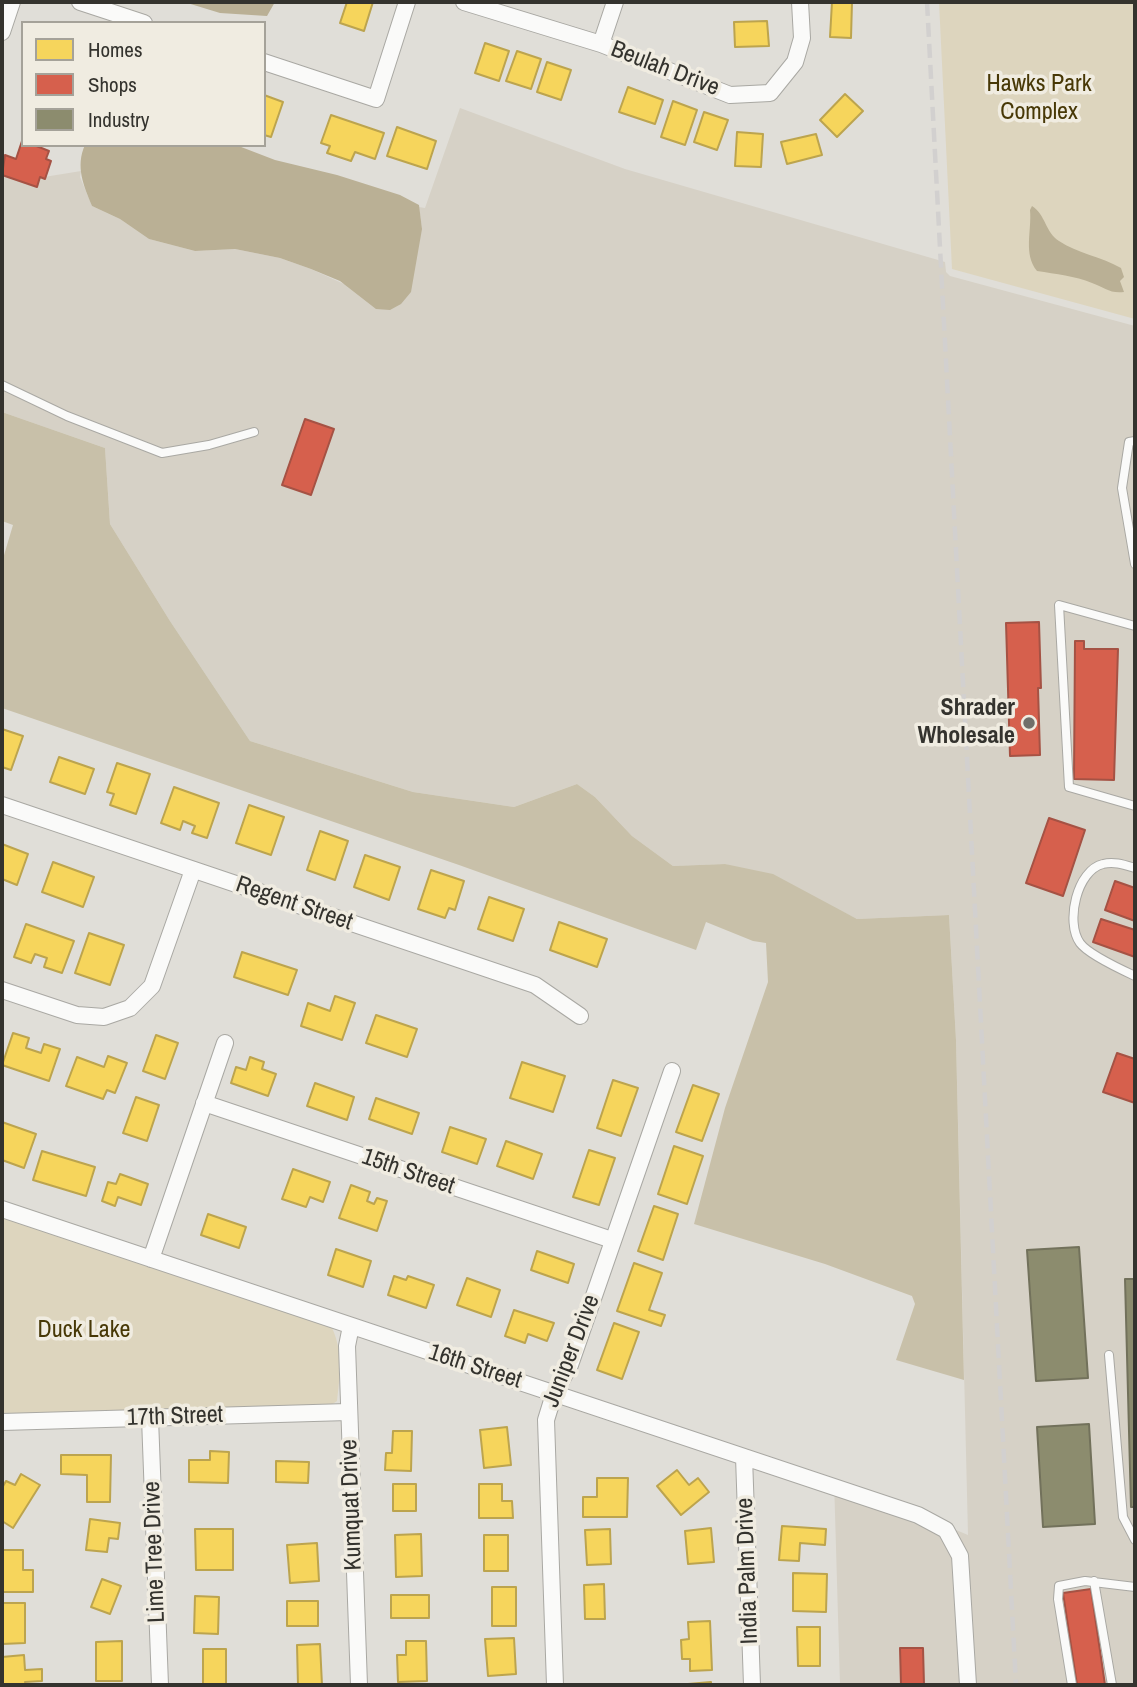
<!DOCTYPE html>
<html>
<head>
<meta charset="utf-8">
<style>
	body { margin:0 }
	#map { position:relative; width:1137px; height:1687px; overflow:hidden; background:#e0ded8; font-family:"Archivo Narrow",sans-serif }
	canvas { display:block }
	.frame { position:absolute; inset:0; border:4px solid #34332e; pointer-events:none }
	.legend { position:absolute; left:21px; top:21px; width:245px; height:126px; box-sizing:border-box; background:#f0ece1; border:2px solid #a5a299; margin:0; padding:9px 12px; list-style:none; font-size:21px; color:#34332e }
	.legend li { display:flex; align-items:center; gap:14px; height:35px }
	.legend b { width:35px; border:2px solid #a5a299 }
</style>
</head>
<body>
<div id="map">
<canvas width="1137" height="1687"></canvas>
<div class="frame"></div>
<ul class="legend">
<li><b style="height:19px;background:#f6d55c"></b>Homes</li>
<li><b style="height:19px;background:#d6604d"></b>Shops</li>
<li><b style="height:19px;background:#8c8c6e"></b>Industry</li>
</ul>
</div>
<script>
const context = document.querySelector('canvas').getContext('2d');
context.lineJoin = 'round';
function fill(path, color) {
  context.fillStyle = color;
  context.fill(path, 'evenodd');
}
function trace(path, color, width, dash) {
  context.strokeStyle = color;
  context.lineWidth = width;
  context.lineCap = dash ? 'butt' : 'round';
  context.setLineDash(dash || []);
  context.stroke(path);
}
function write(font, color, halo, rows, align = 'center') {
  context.font = font + ' "Archivo Narrow",sans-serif';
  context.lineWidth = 7;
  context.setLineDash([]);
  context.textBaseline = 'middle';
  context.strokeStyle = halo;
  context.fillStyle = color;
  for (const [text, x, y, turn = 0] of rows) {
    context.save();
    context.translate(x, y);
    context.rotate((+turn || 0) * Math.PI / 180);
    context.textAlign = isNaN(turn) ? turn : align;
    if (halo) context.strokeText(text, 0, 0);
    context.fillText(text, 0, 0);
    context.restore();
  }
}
fill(new Path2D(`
	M460 108 625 169 945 262 946 272 950 276 1135 326V1685H840L834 1479 968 1535 956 1040 949 915 857 919 816 899 725 864 673 866 632 836 595 797 577 784 514 807 413 792 250 741 170 621 110 524 105 448 2 412V177L38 178 81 171 80 177 92 206 120 219 149 239 195 251 235 249 280 258 311 269 344 284 422 229 419 207 425 208Z`), '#d6d1c6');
fill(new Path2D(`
	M939 2H1135V319L952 269Z
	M2 1216 332 1328C343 1351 340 1377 337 1401L328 1407 2 1416Z`), '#ddd5be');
fill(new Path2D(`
	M2 412 105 448 110 524 170 621 250 741 413 792 514 807 577 784 595 797 632 836 673 866 725 864 773 874 857 919 949 915 956 1040 964 1380 896 1360 915 1304 912 1296 825 1264 694 1224 725 1108 768 982 766 943 753 941 706 922 696 950 459 865 2 708V562L13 525 2 521Z`), '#c8c0a9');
fill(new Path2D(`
	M184 2H275L267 16 220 13Z
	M85 145H236L275 160 337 175 400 195 419 205 422 229 411 292 401 304 390 310 376 309 340 281 311 269 280 258 235 249 195 251 149 239 120 219 92 206C84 186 75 167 85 145Z
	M1032 206C1046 215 1045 232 1059 241 1077 253 1102 257 1121 268L1124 277 1120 281 1124 292C1110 294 1104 287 1092 283 1075 276 1056 274 1037 271 1023 254 1032 231 1030 210Z`), '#bab095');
const homes = new Path2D(`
	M347 2H373L364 31 340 23Z
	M832 2H852L851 38 830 37Z
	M767 21 769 46 735 47 734 22Z
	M485 43 509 51 499 81 475 73Z
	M517 51 541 59 531 89 506 81Z
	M547 62 571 70 561 100 537 92Z
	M628 87 663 100 655 124 619 112Z
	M845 94 863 111 837 137 820 120Z
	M264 95 283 102 271 137 264 135Z
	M673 101 697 110 685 145 661 137Z
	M704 112 728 120 717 150 694 142Z
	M331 115 384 133 375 159 355 152 351 161 327 153 330 146 321 143Z
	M397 127 436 141 427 169 387 156Z
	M737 132 763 134 761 167 735 166Z
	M816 134 822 155 787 164 781 142Z
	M2 729 23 736 11 770 2 767Z
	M59 757 94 769 85 794 50 782Z
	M117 763 150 774 136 814 110 805 114 794 107 792Z
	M174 787 219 803 207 838 192 833 195 826 183 821 180 830 161 823Z
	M249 805 284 817 271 855 236 843Z
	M320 831 348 841 335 880 307 870Z
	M2 844 28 854 17 885 2 879Z
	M365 855 400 867 389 900 354 887Z
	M53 862 94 877 83 907 42 892Z
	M431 870 464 881 455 910 449 908 445 918 418 909Z
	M489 897 524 909 513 941 478 929Z
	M559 922 607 939 597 967 550 950Z
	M26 924 74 941 62 973 44 967 47 958 35 954 31 963 14 957Z
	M89 933 124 945 110 985 75 973Z
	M242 952 297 970 288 995 234 977Z
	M335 996 355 1003 342 1040 301 1026 308 1003 330 1011Z
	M376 1015 417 1029 407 1057 366 1043Z
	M13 1033 29 1038 26 1048 41 1053 44 1044 60 1049 49 1081 2 1065Z
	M156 1035 178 1043 165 1079 143 1071Z
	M108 1056 127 1063 115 1093 107 1090 103 1099 66 1086 77 1057 104 1067Z
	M250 1057 264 1062 262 1069 276 1074 268 1096 231 1083 236 1067 246 1070Z
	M522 1062 565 1076 553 1112 510 1098Z
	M613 1080 638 1088 621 1136 597 1128Z
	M315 1083 354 1097 347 1120 307 1106Z
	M693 1085 719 1094 702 1141 676 1132Z
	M136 1097 159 1105 147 1141 123 1133Z
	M376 1098 419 1113 412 1134 369 1119Z
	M2 1122 36 1134 24 1168 2 1160Z
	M450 1127 486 1139 477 1164 442 1152Z
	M506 1141 542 1154 533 1179 497 1166Z
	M674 1146 703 1156 687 1204 658 1194Z
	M589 1150 615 1158 599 1205 573 1197Z
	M42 1151 95 1167 86 1196 33 1180Z
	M293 1169 330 1182 323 1202 310 1197 306 1207 282 1199Z
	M120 1174 148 1184 141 1205 118 1197 115 1206 102 1201 108 1182 116 1184Z
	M351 1185 370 1192 367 1201 374 1204 377 1198 387 1201 377 1231 339 1218Z
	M654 1206 678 1214 663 1260 638 1251Z
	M208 1214 246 1227 239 1248 201 1235Z
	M336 1249 371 1261 363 1287 328 1275Z
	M537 1251 574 1264 568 1283 531 1270Z
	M634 1263 662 1273 649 1310 665 1315 661 1326 617 1311Z
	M394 1276 406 1280 408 1276 434 1285 426 1308 388 1295Z
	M467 1278 500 1290 491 1317 457 1305Z
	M514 1310 554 1323 547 1341 528 1334 525 1343 505 1336Z
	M614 1323 639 1332 622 1379 597 1370Z
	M507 1427 511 1465 484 1468 480 1430Z
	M393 1431H412L411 1471 385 1470 386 1453H392Z
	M210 1451 229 1452 228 1483 189 1482V1460H210Z
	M61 1455H111L110 1502H87V1475L61 1474Z
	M276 1461 309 1462 308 1483 276 1482Z
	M677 1470 689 1485 698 1478 709 1492 681 1515 657 1486Z
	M21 1474 40 1485 13 1528 2 1521V1488L6 1481 15 1485Z
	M597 1478H628L627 1517H583V1497H597Z
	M393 1484H416V1511H393Z
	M479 1484H502V1501H512L513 1518H479Z
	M90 1519 120 1523 118 1539 109 1538 107 1552 86 1550Z
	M782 1526 826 1529 825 1545 800 1543 799 1561 779 1560Z
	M711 1528 714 1562 688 1564 685 1531Z
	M195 1529H233V1570H196Z
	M610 1529 611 1564 587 1565 585 1530Z
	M421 1534 422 1576 396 1577 395 1535Z
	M484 1535H508V1571H484Z
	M317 1543 319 1581 290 1583 287 1545Z
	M3 1550H23V1570H33V1592H2Z
	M793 1573 827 1574 826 1612 793 1611Z
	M102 1579 121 1586 110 1614 91 1607Z
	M604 1584 605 1619H585L584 1585Z
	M492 1587H516V1626H492Z
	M391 1595H429V1618H391Z
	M195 1596 219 1597 218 1634 194 1633Z
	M287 1601H318V1626H287Z
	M2 1603H25V1643L2 1644Z
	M710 1621 712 1670 690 1671V1659H682L681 1640 689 1639 688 1622Z
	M797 1627H820V1666H798Z
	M514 1638 516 1674 488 1676 485 1639Z
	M122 1641V1681H96V1642Z
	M406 1641H426L427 1681 398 1682 397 1655H406Z
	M320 1644 322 1685H298L297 1645Z
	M203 1649H226V1685H203Z
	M24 1655 25 1670 42 1669V1681L25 1682 26 1685H2V1657Z
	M711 1682V1685H688V1684Z`);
fill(homes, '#f6d55c');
trace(homes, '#bca44e', 2);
const shops = new Path2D(`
	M22 141 23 145H34L49 151 46 159 51 161 45 179 40 177 37 187 2 175 5 155 16 159Z
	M305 419 334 429 311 495 282 485Z
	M1039 622 1041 688H1038L1040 755 1010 756 1006 623Z
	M1075 641H1084V649H1118L1114 780 1074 779Z
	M1049 818 1085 830 1063 896 1026 883Z
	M1115 881 1135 888V921L1105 910Z
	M1101 919 1135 930V957L1093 942Z
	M1117 1053 1135 1059V1103L1103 1092Z
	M1091 1589 1105 1685H1077L1063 1593Z
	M900 1648H923L924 1685H901Z`);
fill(shops, '#d6604d');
trace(shops, '#a55244', 2);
const industry = new Path2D(`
	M1079 1247 1088 1378 1036 1381 1027 1250Z
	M1134 1258H1135V1507H1131L1125 1279H1134Z
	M1089 1424 1095 1524 1043 1527 1037 1427Z`);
fill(industry, '#8c8c6e');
trace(industry, '#72715b', 2);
const lane = new Path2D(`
	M2 385 67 416 162 453 209 445 254 432
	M1135 441 1129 442 1122 488 1135 564
	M1135 626 1059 605 1069 787 1135 806
	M1135 868C1125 865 1114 861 1103 864 1077 870 1065 922 1080 943 1088 954 1122 970 1135 976
	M1109 1355 1123 1517 1135 1540
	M1094 1581 1112 1685
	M1072 1685 1058 1599 1059 1586 1085 1581 1135 1587`);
const street = new Path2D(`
	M80 2 144 23
	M464 2 601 44 730 95 770 93 795 62 802 38 800 2
	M2 32 12 2
	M601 44 615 2
	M264 62 376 99 407 2
	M2 805 535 985 580 1016
	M2 990 77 1015 104 1017 130 1008 152 986 193 870
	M204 1103 612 1240
	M2 1209 918 1515 946 1530 960 1556 968 1685
	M151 1259 225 1043
	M351 1326 347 1346 359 1685
	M150 1418 160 1685
	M2 1422 348 1412
	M744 1457 752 1685
	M555 1685 546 1420 554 1394 570 1365 672 1071`);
trace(lane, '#a9a8a3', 10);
trace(street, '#a9a8a3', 18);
trace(lane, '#fafaf9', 8);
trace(street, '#fafaf9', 16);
trace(new Path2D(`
	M927 2 1016 1685`), '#d2d0cf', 4.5, [14, 7]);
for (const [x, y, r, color] of [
	[1029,723,7,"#706f6a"]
]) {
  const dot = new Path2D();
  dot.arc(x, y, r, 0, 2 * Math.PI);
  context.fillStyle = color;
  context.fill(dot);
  trace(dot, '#f0ece1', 2.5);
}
write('24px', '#34332e', '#f0ece1', [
	["Beulah Drive",665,69,21],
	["Regent Street",294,904,19],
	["15th Street",408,1172,19],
	["Juniper Drive",572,1351,-69],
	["16th Street",475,1367,18],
	["17th Street",175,1417,-2],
	["Kumquat Drive",352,1505,-92],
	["Lime Tree Drive",155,1552,-92],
	["India Palm Drive",748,1571,-92]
]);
write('24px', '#473806', '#f0ece1', [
	["Hawks Park",1039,85],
	["Complex",1039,113],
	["Duck Lake",84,1331]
]);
write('bold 24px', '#34332e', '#f0ece1', [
	["Shrader",1015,709],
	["Wholesale",1015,737]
], 'right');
</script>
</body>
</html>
